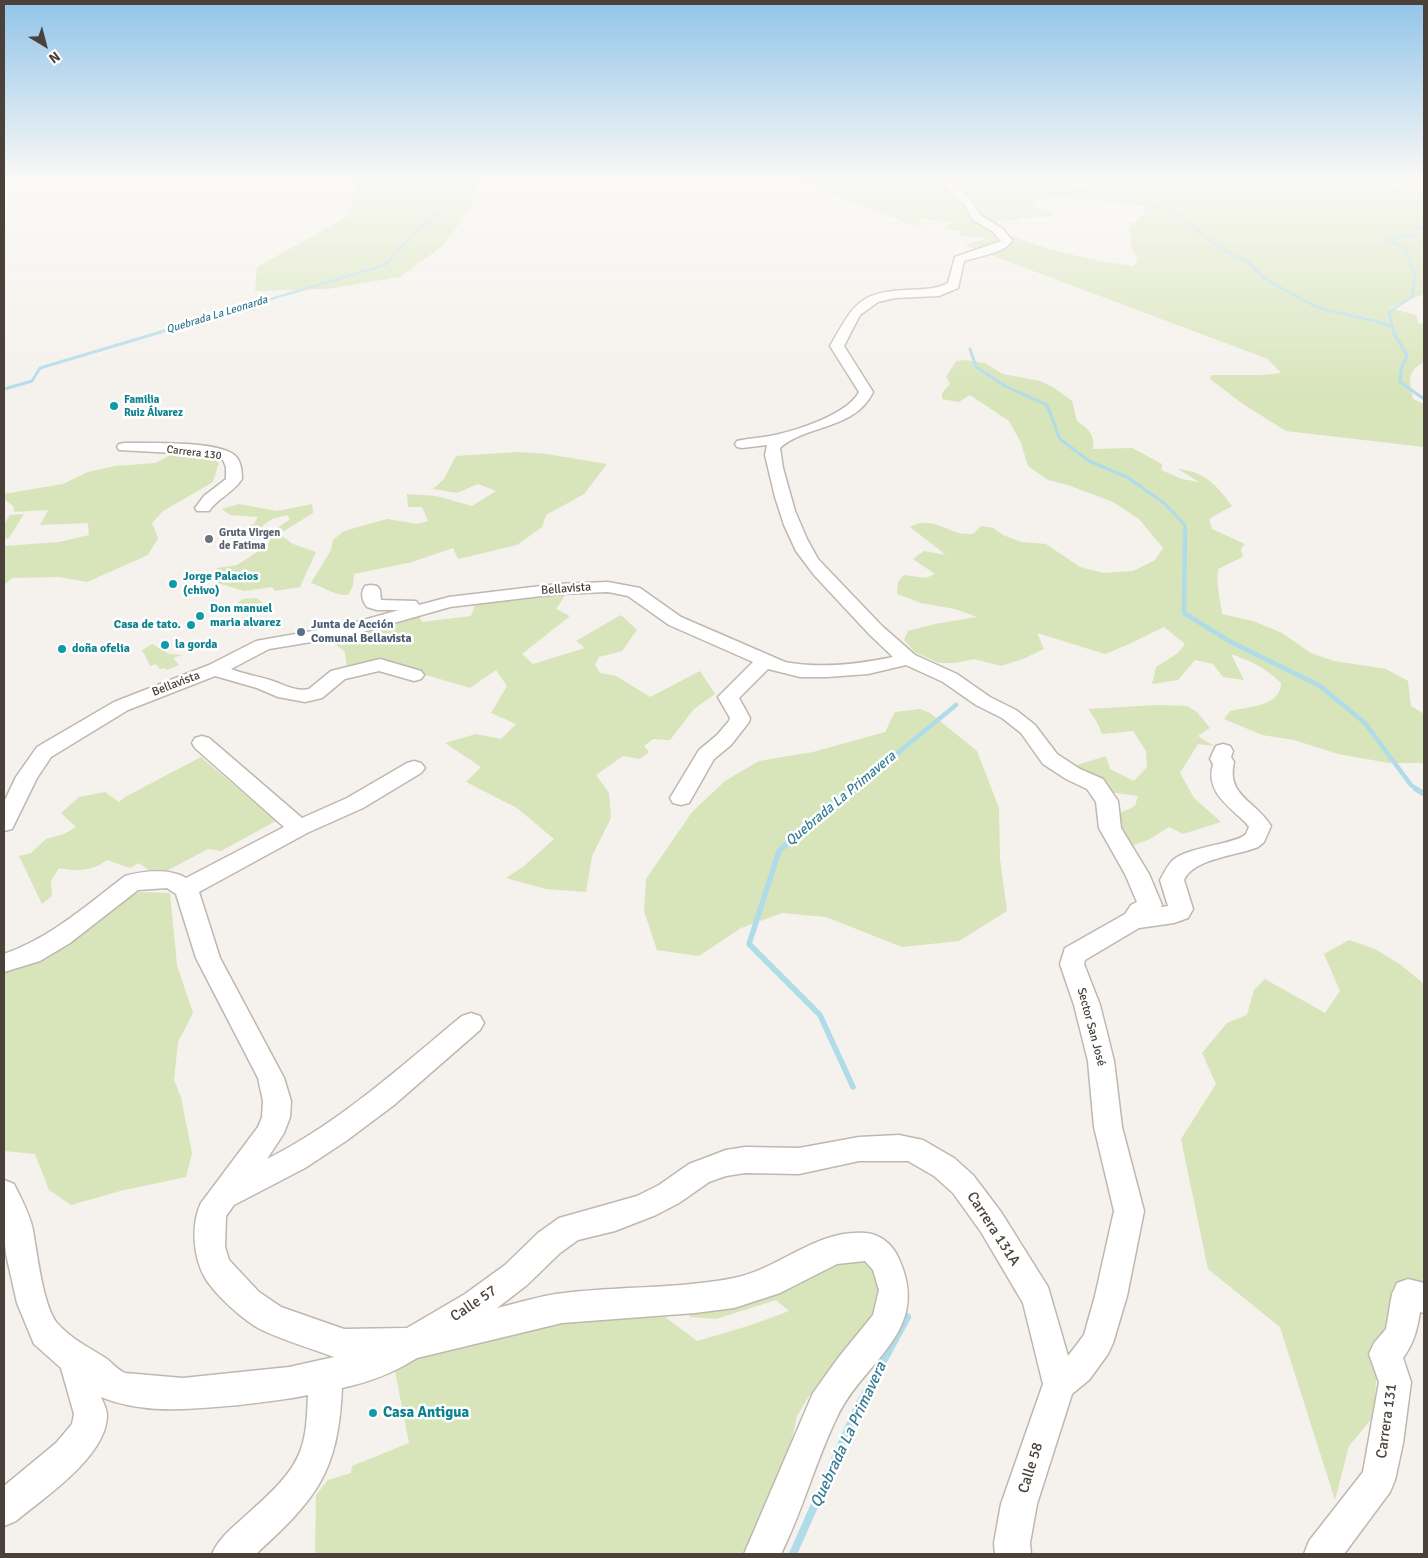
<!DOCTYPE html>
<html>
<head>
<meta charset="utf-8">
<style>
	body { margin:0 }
	#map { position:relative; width:1428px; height:1558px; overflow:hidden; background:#f5f1ec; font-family:Signika,sans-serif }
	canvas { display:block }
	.frame { position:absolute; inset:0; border:5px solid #49413a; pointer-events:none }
	.north { position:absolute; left:20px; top:20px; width:50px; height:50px; -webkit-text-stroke:4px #fff; paint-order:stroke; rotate:143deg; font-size:14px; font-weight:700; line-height:20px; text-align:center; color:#49413a }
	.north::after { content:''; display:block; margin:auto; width:18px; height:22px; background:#49413a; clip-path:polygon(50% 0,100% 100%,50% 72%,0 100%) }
</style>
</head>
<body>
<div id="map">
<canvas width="1428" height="1558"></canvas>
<div class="frame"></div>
<div class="north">N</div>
</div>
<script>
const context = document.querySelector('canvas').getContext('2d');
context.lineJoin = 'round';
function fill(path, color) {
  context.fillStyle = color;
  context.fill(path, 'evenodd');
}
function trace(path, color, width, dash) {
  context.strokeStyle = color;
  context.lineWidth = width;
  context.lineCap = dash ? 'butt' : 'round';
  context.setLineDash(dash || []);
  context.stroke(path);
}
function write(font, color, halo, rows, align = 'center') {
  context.font = font + ' Signika,sans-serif';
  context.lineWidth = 5;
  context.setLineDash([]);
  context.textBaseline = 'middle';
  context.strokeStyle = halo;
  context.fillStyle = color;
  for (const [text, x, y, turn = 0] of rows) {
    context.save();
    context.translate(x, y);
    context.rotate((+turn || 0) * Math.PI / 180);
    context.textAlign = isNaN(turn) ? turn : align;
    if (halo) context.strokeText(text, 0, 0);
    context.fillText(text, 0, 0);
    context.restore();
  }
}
fill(new Path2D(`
	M357 179H476L472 205 444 245 400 277 328 289 255 291 257 267 348 216Z
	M792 179H1424V294L1390 308 1416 315 1418 323 1424 324V362C1406 372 1410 380 1413 399L1424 404V447L1286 431 1243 404 1210 379 1211 375H1261L1281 373 1268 359 964 245 989 238 959 236V231L944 229 952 223 920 218 922 226 919 227ZM1070 197 1141 206 1147 211 1129 227 1132 250 1138 259 1133 266 1099 261 1048 249 1020 239 1018 237H1010L996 221 1020 220 1019 218 1053 216 1052 211 1028 206 1035 204 1032 198Z
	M966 360 985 363 1003 374 1040 381 1053 387 1072 401 1077 421C1089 429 1095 435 1093 449L1132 448 1162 464 1161 470 1182 479 1199 482 1178 469C1206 472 1216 485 1232 506L1209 519 1212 529 1245 544 1241 549 1243 557 1218 569C1216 584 1220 598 1222 614L1253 621 1282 633 1311 653 1334 661 1386 669 1408 681 1411 706 1424 714V763H1389L1338 754 1294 740 1262 735 1224 719 1230 711C1248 707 1281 706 1281 683 1266 668 1251 661 1231 654L1244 680 1223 677 1213 664 1195 660 1178 680 1152 684 1156 667 1178 653 1185 644 1164 627 1127 645 1105 654 1037 633 1044 649 1023 659 1001 666 974 659 955 663H939L916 653 904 640 908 631 935 624 977 617 955 609 921 603 897 594 898 582 904 575 926 578 935 574 913 559 924 551 946 555 910 527C927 517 940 527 956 532 961 534 967 534 973 534L981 526 993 528 1003 535 1021 542 1046 544 1080 567 1103 573 1133 571 1155 560 1163 548 1139 519 1113 502 1068 485 1048 480 1028 466 1021 443 1009 421 970 395 959 402 942 399V393L950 384 946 377 956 361Z
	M518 452 547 454 607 464 584 494 546 515 542 527 517 545 458 559 453 548 412 562 354 574 353 586 348 595C335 596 324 587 311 583L331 550 333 540 344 531 387 519 418 524 428 521 422 507H408L407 494 436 496 472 506 496 491 478 484 457 493 433 489 444 479 456 456Z
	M174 453 201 455 219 462 213 482 163 511 152 523 158 538 148 555 87 582 59 577 12 578 4 585V546L59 542 89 535 88 523 40 525 48 510 14 512 13 506 4 499V494L63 484 88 472 115 466 156 463Z
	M239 504 277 511 312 504 313 513 284 531 276 529 290 519 287 515 272 519 257 530 245 531 250 525 254 524 258 517 230 515 222 509Z
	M24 514 9 538 4 539V524L10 515Z
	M279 534 293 544 316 552 300 587 275 591 272 587 244 591 211 581 217 568 237 565 268 545 271 536Z
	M566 594 556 609 570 616 522 654 533 664 585 648 576 641 621 615 637 630 622 651 599 657 595 665 600 673 616 676 650 697 700 671 715 694 694 709 670 740 653 739 644 746 649 752 640 759 623 756 596 775 609 793 611 818 592 856 586 892 546 889 506 878 524 866 554 839 517 808 466 782 481 767 445 743 476 734 501 739 516 724 491 713 507 686 496 670 470 688 406 669 347 671 345 652 334 643 353 631 418 614 422 622 471 616 477 601Z
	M256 598 262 602 261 612 249 616 237 612V606L236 604 243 599Z
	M152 644 169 654 182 655 173 658 179 665 167 670 165 668 160 669 156 664 150 666 144 653 141 651Z
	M1158 705 1187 706 1197 712 1210 728 1198 736 1214 746 1198 744 1180 773 1194 798 1221 822 1183 834 1169 827 1150 839 1126 848 1114 816 1135 806 1138 796 1109 792 1070 767 1106 756 1110 769 1134 781 1147 767 1146 751 1133 731 1102 734 1097 722 1088 709Z
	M920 709 930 713 977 751 999 808 1000 859 1007 911 959 941 902 947 826 917 782 913 741 928 699 956 657 950 644 911 646 879 692 812 725 781 759 761 813 752 885 732 895 712Z
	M201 757 276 821 221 851 208 849 157 876 139 863 130 868 107 860C92 871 77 872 59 868L51 881 52 896 42 904 19 856 31 853 46 839 64 834 76 827 61 813 79 797 105 792 119 802 125 797Z
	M139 892 170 893 177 965 193 1013 178 1042 174 1080 181 1097 192 1153 186 1177 120 1191 71 1205 49 1190 35 1154 4 1151V971L51 948 88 920Z
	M1349 940 1375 949 1401 965 1424 984V1280L1389 1309 1379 1351 1373 1417 1349 1446 1335 1500 1280 1327 1208 1269 1181 1139 1216 1084 1202 1053 1227 1023 1247 1015 1254 990 1265 979 1325 1013 1340 991 1324 954Z
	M855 1257C882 1268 878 1277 885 1303L828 1382 809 1396 797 1416 789 1452 756 1537 747 1554H315L316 1495 328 1480 351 1473 352 1466 409 1443 394 1366 437 1343 536 1323 665 1317 697 1341C729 1332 759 1323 789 1311L776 1300 716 1319 690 1317 685 1306 778 1288Z`), '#d8e4ba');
trace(new Path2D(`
	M1029 179 1036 184 1083 191 1167 209 1178 215 1221 249 1249 263 1264 278 1308 303 1326 310 1375 321 1392 327
	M1374 179 1376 183 1424 204
	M157 333 385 265 415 232 435 217 446 201 437 179
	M1394 333 1389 312 1412 297 1415 275 1405 248 1387 240 1402 235 1414 237 1416 228H1424`), '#b0dcea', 2.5);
trace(new Path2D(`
	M1393 332 1407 355 1401 369 1400 382 1424 399
	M970 349 976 367 1005 386 1047 405 1060 439 1089 461 1127 477 1164 503 1185 525V532
	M4 389 32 381 40 368 161 332`), '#b0dcea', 3);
trace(new Path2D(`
	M1185 531 1184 613 1229 641 1320 686 1365 723 1411 785 1418 790
	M849 790 883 765 956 705`), '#b0dcea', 4.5);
trace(new Path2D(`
	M851 789 834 801 779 851 749 944 820 1015 853 1087
	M1416 789 1424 794`), '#b0dcea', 5.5);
trace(new Path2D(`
	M793 1554 858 1407 907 1317`), '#b0dcea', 8);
const minor = new Path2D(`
	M936 179H946L968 196 980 215 1003 229 1012 240C1008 252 977 257 964 261L958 288 939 296 895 298 878 302 860 315 844 346 873 392C855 430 807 424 780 448L783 468 795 511 807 539 818 559 882 626 915 655 957 674 990 697 1016 710 1035 725 1057 754 1080 769 1103 779 1118 801 1121 828 1149 874 1162 905 1161 907 1168 906 1160 880C1164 873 1167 866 1173 860 1190 846 1237 844 1246 834 1247 832 1248 829 1249 827L1246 823C1229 806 1205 792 1213 764L1210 759 1216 746 1223 744 1230 746 1233 751 1231 757 1234 762C1226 796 1255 800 1271 826L1264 842 1258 847C1237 856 1194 858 1184 880L1193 909 1188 918 1174 923 1139 928 1085 960 1084 964 1100 1005 1114 1061 1122 1127 1144 1211 1127 1296 1113 1343 1108 1354 1089 1380 1072 1394 1037 1504 1030 1543 1031 1554H995L994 1543 1001 1504 1043 1384 1023 1303 981 1232 953 1193 934 1176 908 1161H859L799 1174 745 1173 726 1176 709 1182 679 1203 656 1215 615 1231 578 1240 560 1253 527 1285 497 1308C519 1303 542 1295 564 1293 620 1286 678 1289 734 1278 779 1269 817 1229 865 1233 881 1234 893 1245 899 1259 932 1332 864 1360 837 1417 815 1462 803 1510 781 1554H744L813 1393 838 1358 873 1315 879 1290 873 1270 865 1261 837 1264 780 1293 734 1308 695 1313 562 1323 417 1358C393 1373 370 1382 342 1388 338 1473 317 1498 256 1554H212C219 1538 231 1529 244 1517 265 1498 292 1476 301 1449 307 1432 307 1413 308 1395 285 1400 262 1402 239 1405 193 1409 145 1415 101 1397 103 1402 107 1409 107 1415 107 1456 45 1497 16 1521L4 1526V1486L56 1443 72 1424 74 1414 61 1368 34 1344 17 1303 6 1254 4 1234V1180L14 1184C21 1198 30 1215 33 1230 37 1253 43 1306 57 1323 70 1338 88 1347 104 1357 112 1362 116 1369 125 1373L183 1378 289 1367 334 1357C310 1348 285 1341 262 1330 245 1322 213 1293 204 1276 193 1255 191 1224 201 1203L258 1127 262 1117 263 1101 258 1078 196 958 176 894 167 888 138 890 70 943 40 961 4 972V954C50 938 87 905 125 876 143 871 169 868 186 878L284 827 195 748 192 743 195 738 202 736 209 738 302 818 347 798 407 763 414 761 421 763 425 768 421 773 363 808 307 833 199 892 220 958 284 1078 291 1101 290 1117 284 1133 267 1159C339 1123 400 1067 462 1016L471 1013 480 1016 484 1023 480 1030 394 1105 346 1141 305 1168 234 1205 226 1216 225 1247 229 1260 259 1292 281 1307 344 1329 407 1328 465 1294 505 1265 538 1233 559 1218 637 1196 659 1185 689 1164 726 1150 745 1147 799 1148 859 1137 899 1135 923 1140 954 1158 973 1175 1001 1212 1048 1287 1068 1356 1084 1335 1095 1296 1114 1211 1094 1127 1088 1061 1074 1005 1060 964 1065 948 1125 914 1131 905 1137 902 1125 874 1099 828 1096 802 1087 789 1066 779 1043 764 1021 733 1002 718 976 705 943 682 906 665 868 674 827 677H800L768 669 739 698 750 718 749 722 731 745 714 759 689 803 681 805 673 803 670 798 699 750 717 735 729 721 730 718 718 697 753 662 669 625 628 596 608 592 558 594 450 607 348 636 269 649 231 669C243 674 257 676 270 680 283 684 295 692 309 689L331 671 380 659 421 671 424 675 421 679 414 681 379 671 345 679 322 698 305 702 278 697 257 688 215 676 128 710 51 757 37 778 12 829 4 831V802L16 777 37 747 114 702 209 665 256 641 346 625 399 610H377L367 607C362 600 360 593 365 586L371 585 377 586 380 590 381 600 416 601 419 605 449 597 558 584 608 582 640 588 681 617 785 662C821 669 859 664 893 657L869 634 814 575 796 551 784 525 775 497 765 455 767 445 742 448 737 447 735 444 737 441C749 438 762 438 775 435 798 430 848 414 859 392L830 346C853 307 857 292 906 290 922 289 934 290 948 283L955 257 1001 241 992 231 973 220 964 204 944 188Z
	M124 443C148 443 215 441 233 454 241 459 242 471 242 479 233 493 218 498 209 511H197L195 508 204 496 226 479V467L223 460 194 454 119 450 117 447 119 444Z
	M1408 1279 1424 1283V1313L1420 1312C1417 1330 1414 1343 1403 1358L1411 1382 1403 1443 1395 1480 1390 1492 1344 1554H1304L1309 1541 1363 1472 1379 1382 1369 1354 1374 1343 1386 1329 1392 1294 1397 1283Z`);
trace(minor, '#bfb7b0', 3);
fill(minor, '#fff');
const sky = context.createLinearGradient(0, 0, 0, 397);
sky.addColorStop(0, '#91c4e9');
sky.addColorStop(0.45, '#faf9f6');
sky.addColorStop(1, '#faf9f600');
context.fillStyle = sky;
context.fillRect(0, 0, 1428, 397);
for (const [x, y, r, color] of [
	[114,406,5,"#0f9aa8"],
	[209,539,5,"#6b7280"],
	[173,584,5,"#0f9aa8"],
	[200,616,5,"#0f9aa8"],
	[191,625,5,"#0f9aa8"],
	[301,632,5,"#5c6f8a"],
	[165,645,5,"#0f9aa8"],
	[62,649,5,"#0f9aa8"],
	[373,1413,5,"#0f9aa8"]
]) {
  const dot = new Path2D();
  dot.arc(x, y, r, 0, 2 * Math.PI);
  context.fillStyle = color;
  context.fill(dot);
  trace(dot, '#fff', 2);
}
write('italic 11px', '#367c94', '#fff', [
	["Quebrada La Leonarda",217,315,-17]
]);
write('bold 11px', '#0d838f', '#fff', [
	["Familia",124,400],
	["Ruiz Álvarez",124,413]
], 'left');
write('11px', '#49413a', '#fff', [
	["Carrera 130",194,453,7]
]);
write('bold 11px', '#5b616d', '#fff', [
	["Gruta Virgen",219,533],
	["de Fatima",219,546]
], 'left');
write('bold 12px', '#0d838f', '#fff', [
	["Jorge Palacios",183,577],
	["(chivo)",183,591],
	["Don manuel",210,609],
	["maria alvarez",210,623],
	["Casa de tato.",181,625,"right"],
	["la gorda",175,645],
	["doña ofelia",72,649]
], 'left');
write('12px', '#49413a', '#fff', [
	["Bellavista",566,589,-4],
	["Bellavista",176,684,-21],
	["Sector San José",1091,1027,75]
]);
write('bold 12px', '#4e5e75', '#fff', [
	["Junta de Acción",311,625],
	["Comunal Bellavista",311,639]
], 'left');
write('italic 14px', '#367c94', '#fff', [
	["Quebrada La Primavera",841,799,-40]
]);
write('15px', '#49413a', '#fff', [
	["Carrera 131A",993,1229,57],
	["Calle 57",474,1304,-34],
	["Carrera 131",1387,1421,-82],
	["Calle 58",1031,1468,-73]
]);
write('bold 15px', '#0d838f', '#fff', [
	["Casa Antigua",383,1413]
], 'left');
write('italic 16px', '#367c94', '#fff', [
	["Quebrada La Primavera",849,1435,-65]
]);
</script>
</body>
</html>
